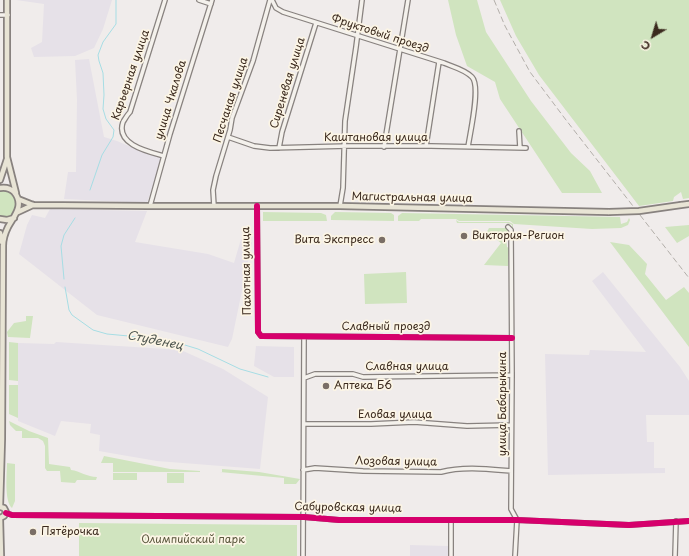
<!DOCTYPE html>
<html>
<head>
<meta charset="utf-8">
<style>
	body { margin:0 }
	#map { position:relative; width:689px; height:556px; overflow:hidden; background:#f0eceb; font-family:"Playpen Sans",sans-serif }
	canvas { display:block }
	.north { position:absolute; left:633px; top:16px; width:40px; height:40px; -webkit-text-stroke:3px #fcf5e5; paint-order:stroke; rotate:218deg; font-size:11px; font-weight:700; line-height:16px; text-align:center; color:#3b2a1e }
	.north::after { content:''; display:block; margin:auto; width:14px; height:18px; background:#3b2a1e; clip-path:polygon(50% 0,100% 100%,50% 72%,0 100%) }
</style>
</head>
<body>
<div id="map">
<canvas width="689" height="556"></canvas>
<div class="north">С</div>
</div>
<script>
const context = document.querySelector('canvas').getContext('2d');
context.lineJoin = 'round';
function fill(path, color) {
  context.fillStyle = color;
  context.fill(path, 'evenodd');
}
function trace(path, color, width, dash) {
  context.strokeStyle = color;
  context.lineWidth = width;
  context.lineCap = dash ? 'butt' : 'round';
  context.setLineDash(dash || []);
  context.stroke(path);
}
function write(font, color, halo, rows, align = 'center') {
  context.font = font + ' "Playpen Sans",sans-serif';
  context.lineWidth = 3.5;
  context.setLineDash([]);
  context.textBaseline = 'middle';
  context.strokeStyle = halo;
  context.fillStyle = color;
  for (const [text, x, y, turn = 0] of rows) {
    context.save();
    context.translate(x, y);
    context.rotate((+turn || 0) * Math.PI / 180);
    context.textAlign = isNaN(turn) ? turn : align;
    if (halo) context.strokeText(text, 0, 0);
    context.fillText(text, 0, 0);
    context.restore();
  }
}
fill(new Path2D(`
	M16 0H112L103 29 94 48 75 56 34 57 31 48 42 42 44 4Z
	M89 59 104 137 117 141 143 152 162 158 147 203 64 199 68 172H76L77 100 75 60Z
	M50 209 147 211 135 242 208 254 234 263 241 239 252 242 232 339 228 347 97 315 19 254 27 225 32 215 45 218Z
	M603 272 680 367 689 381V415H646L647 442H654V468H665V473L548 475 545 354 589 355 590 350 646 352 592 281Z
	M56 342 181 350 223 369 268 397 260 469 157 461 116 454 99 451 100 435 90 433 91 424 61 421 55 436 18 421V343L54 344Z
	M256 346 294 347V377H274L254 366Z
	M410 545 448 546V556H410Z`), '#e6e1e8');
fill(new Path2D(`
	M448 0H477L486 32 531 101 571 153 590 171 602 193H562L500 99 495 82 467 66 456 35Z
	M500 0H689V198L683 199 681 192 674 197 673 201 639 206 539 75 516 36Z
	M1 191C16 189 20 209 9 217H3L0 215V192Z
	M263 212 321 213 326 215 327 221H263Z
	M335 212 391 213 394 215V221L331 220V216Z
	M402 213 620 217 621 224 627 222 629 218 630 220 628 225 621 228 592 229 514 224 510 221H459L456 219H421L419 221H398V216Z
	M456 220 459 222H509L513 224 514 369 512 225 508 223H457Z
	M689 225V236L677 243 665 227Z
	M489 228H506L509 229V236L506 238 507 247 509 248 508 266 484 265 501 243 491 235 485 240 483 239Z
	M610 242 629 245 647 264 645 274 666 300 684 287 689 293V347Z
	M406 272 407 303 365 304 364 274Z
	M26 316H33L30 338 8 337 7 332 14 323 26 321Z
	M9 342 18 343V381L9 380Z
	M9 385H18V418L9 414Z
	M9 421 29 431 48 438 49 464 70 467 71 470C80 471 87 477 97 477L96 480H77L75 483 61 482 60 471H47L45 468V446L43 441 38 438H22V431H16L10 425Z
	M104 456 170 469 200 471V472H113V463H101Z
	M7 463 15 464V501L12 508C4 501 7 474 7 463Z
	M222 469 259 472 300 479 296 484H284V478L220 472H222Z
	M113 473H137V480H113Z
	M167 473H184V483H167Z
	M79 523 297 525V556H79Z`), '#d0e4bf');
trace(new Path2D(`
	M90 190 102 155 113 137 114 130 106 119 103 109 104 95 103 73 99 61 98 55 103 42 116 24V0
	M64 279 61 246 64 235 75 218
	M65 287 69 310 72 315 93 330 107 334 161 339 175 342 198 349 240 369 268 377`), '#a6dde4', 1);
const minor = new Path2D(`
	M199 0 211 4
	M272 0 276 8 283 12 444 63C453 67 464 69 472 77 481 86 470 133 468 147
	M0 15H8
	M519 131 520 148
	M228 137 254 146 270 148 348 146H431L526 148
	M426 146 439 62
	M384 147 408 0
	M279 148 282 132 316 23
	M164 156C150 152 115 145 123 122 125 119 127 115 130 112L165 0
	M150 206 170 134 212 0
	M214 206 213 190 216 176 230 130 232 118 253 61 270 0
	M257 206 258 332 261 336 512 338
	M340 206 343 188 345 121 356 47 362 0
	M508 227 511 230 512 375 511 509 517 520 515 556
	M304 378 315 374H353L363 377 512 375
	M304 424H371L414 422 467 426 511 425
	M303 470 315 468 363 471 441 472C463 466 488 469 511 471
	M6 513 12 515 304 517 339 520H517L629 525 689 521
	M451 520V556
	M303 556 304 337
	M675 556 676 521`);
const major = new Path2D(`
	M7 0V157L16 193
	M0 180 7 159
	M0 188C6 187 10 188 14 192 25 205 14 216 8 227 5 233 3 239 3 246L2 439 0 507
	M18 199 33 205 148 206H340L609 212
	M681 205 689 204
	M18 212 33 205
	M0 219 7 220 14 218
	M0 233 2 242
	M0 507 4 508 6 512 4 516 0 518
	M0 518 1 556`);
trace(minor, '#88827f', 6);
trace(major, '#88827f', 8);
trace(minor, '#f4f1ec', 3.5);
trace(major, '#e8e4d5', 4.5);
trace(new Path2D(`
	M494 0 505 26 530 72 566 120 689 278`), '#b2aea9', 1, [6, 3]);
const majorBridge = new Path2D(`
	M609 212 639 211 681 205`);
trace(majorBridge, '#88827f', 8, []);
trace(majorBridge, '#e8e4d5', 4.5);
trace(new Path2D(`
	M257 206 258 332 261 336 512 338
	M6 513 12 515 304 517 339 520H517L629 525 689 521`), '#d6006c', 6);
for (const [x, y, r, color] of [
	[464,236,4,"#7a6e66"],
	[382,240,4,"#7a6e66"],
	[326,386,4,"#7a6e66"],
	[33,532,4,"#7a6e66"]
]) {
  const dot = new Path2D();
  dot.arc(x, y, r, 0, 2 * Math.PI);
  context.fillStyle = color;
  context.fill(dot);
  trace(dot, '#fcf5e5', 1.5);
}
write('11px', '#3b2a1e', '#fcf5e5', [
	["Фруктовый проезд",380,34,18],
	["Карьерная улица",131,75,-71],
	["Сиреневая улица",288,83,-73],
	["улица Чкалова",171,100,-73],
	["Песчаная улица",231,100,-72],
	["Каштановая улица",376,138],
	["Магистральная улица",412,198,1],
	["Пахотная улица",247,271,-91],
	["Славный проезд",386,327],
	["Славная улица",407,367],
	["улица Бабарыкина",503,404,-90],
	["Еловая улица",395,415],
	["Лозовая улица",396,462,1],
	["Сабуровская улица",348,508,1]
]);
write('11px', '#3b2a1e', '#fcf5e5', [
	["Виктория-Регион",472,236],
	["Вита Экспресс",374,240,"right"],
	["Аптека Б6",334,386],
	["Пятёрочка",41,532]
], 'left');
write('11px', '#5a573d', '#fcf5e5', [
	["Олимпийский парк",193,540]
]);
write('italic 12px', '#4e554f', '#fcf5e5', [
	["Студенец",155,341,11]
]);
</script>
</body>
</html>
